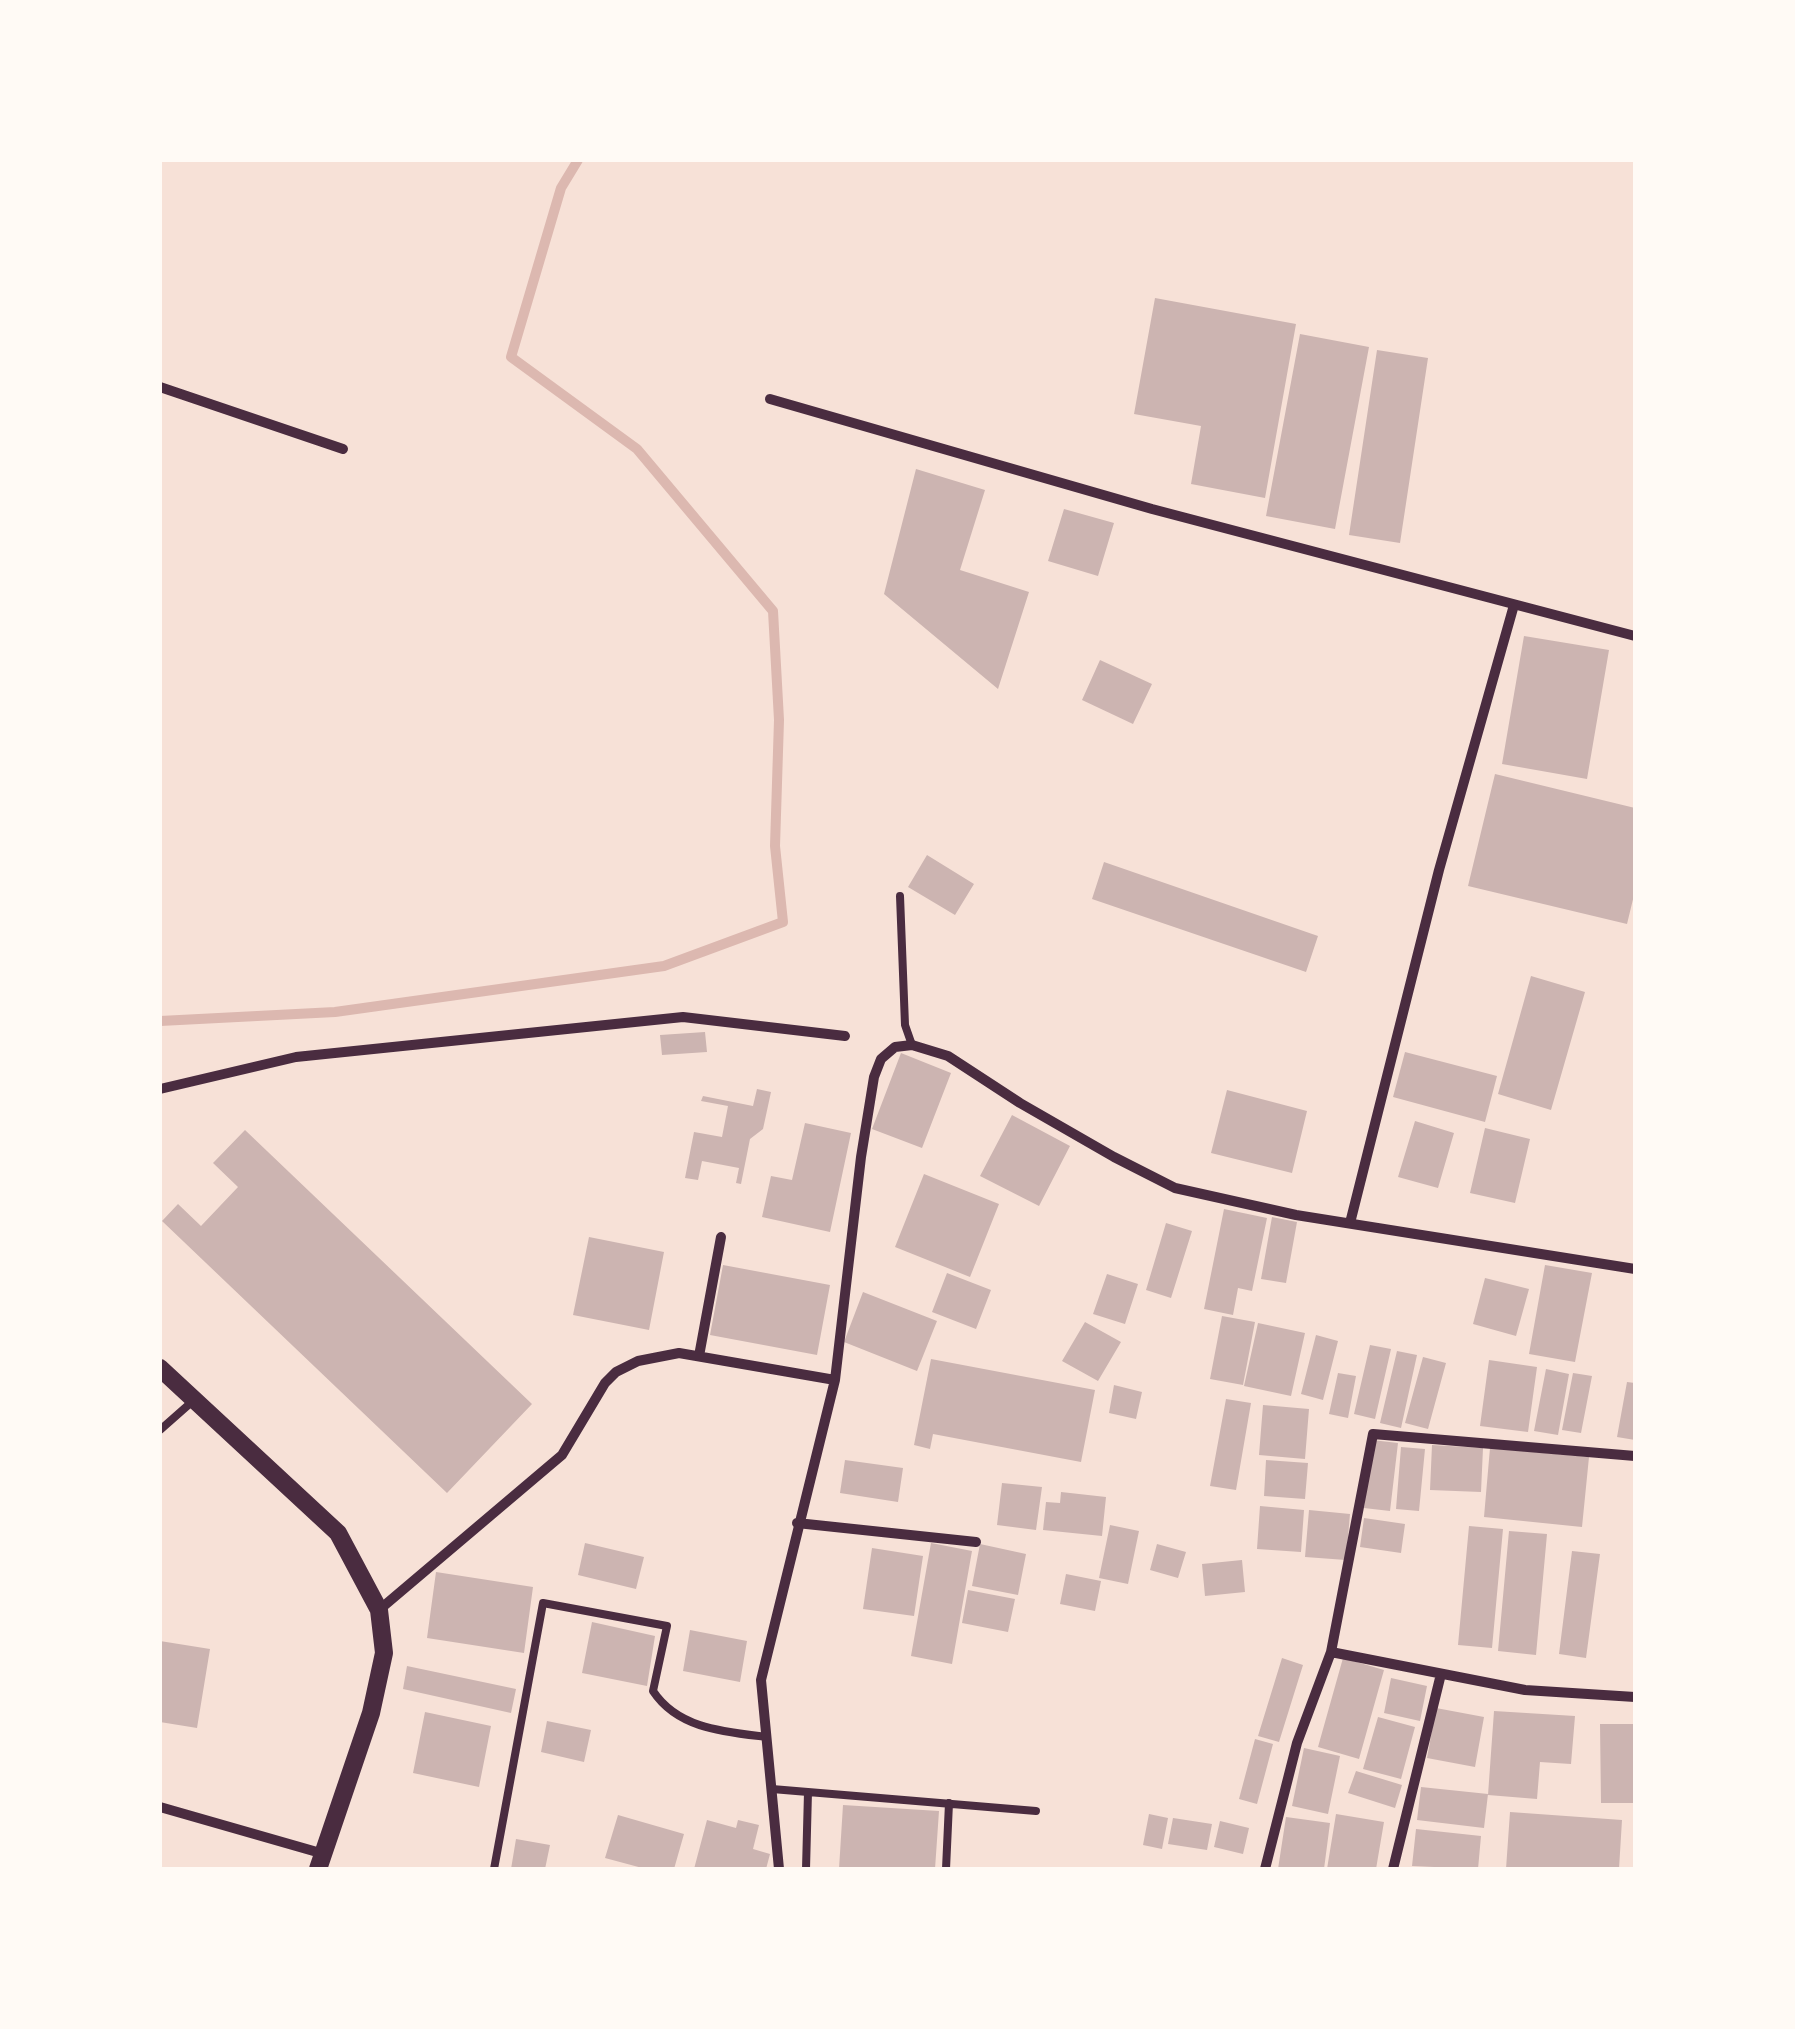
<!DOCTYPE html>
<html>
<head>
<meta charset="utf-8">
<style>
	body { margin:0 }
	#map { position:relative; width:1795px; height:2029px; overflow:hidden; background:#f7e1d7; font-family:Montserrat,sans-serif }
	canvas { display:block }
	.frame { position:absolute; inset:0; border:162px solid #fffaf5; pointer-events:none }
</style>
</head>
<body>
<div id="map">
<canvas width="1795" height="2029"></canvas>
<div class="frame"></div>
</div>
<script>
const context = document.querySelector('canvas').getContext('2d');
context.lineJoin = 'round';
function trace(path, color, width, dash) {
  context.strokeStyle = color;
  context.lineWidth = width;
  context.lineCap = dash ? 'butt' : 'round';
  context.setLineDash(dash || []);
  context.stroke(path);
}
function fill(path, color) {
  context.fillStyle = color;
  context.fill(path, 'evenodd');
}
trace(new Path2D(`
	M160 1021 335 1012 664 966 783 922 775 846 779 720 773 611 637 449 511 357 561 188 578 160`), '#dcb8b0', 10);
fill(new Path2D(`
	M1155 298 1296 324 1265 498 1191 484 1201 426 1134 414Z
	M1300 334 1369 347 1335 529 1266 516Z
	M1377 350 1428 358 1400 543 1349 535Z
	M916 469 985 490 960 570 1029 592 998 689 884 594Z
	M1064 509 1114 523 1098 576 1048 561Z
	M1524 636 1609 650 1587 779 1502 764Z
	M1100 660 1152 684 1133 724 1082 700Z
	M1495 774 1635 808V891L1627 924 1468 886Z
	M927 855 974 884 955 915 908 887Z
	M1104 862 1318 936 1306 972 1092 899Z
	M1531 976 1585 992 1551 1110 1498 1094Z
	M705 1032 707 1052 662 1055 660 1035Z
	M1405 1052 1497 1076 1485 1122 1393 1097Z
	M901 1053 951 1073 922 1148 872 1129Z
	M757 1089 771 1092 763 1129 750 1139 741 1184 736 1183 739 1168 702 1161 698 1180 685 1178 694 1132 722 1137 728 1106 701 1101 703 1096 753 1106Z
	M1227 1090 1307 1111 1292 1173 1211 1153Z
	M1012 1115 1070 1146 1039 1206 980 1176Z
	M1415 1121 1454 1133 1438 1188 1398 1177Z
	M805 1123 851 1133 830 1232 762 1217 771 1176 792 1180Z
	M1485 1128 1530 1139 1515 1203 1470 1193Z
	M245 1130 532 1404 447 1493 162 1221 178 1204 201 1226 238 1187 213 1163Z
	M924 1174 999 1204 970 1277 895 1247Z
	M1224 1209 1267 1218 1252 1291 1238 1288 1233 1315 1204 1309Z
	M1272 1217 1297 1222 1286 1283 1261 1279Z
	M1166 1223 1192 1231 1171 1298 1146 1290Z
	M589 1237 664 1252 649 1330 573 1315Z
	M723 1265 830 1285 817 1355 710 1335Z
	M1545 1265 1592 1273 1575 1362 1529 1354Z
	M947 1273 991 1290 976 1329 932 1312Z
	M1107 1274 1138 1284 1125 1324 1093 1314Z
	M1485 1278 1529 1289 1516 1336 1473 1324Z
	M863 1292 937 1321 917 1371 844 1342Z
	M1222 1316 1255 1322 1243 1385 1210 1379Z
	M1085 1322 1121 1342 1098 1381 1062 1361Z
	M1258 1323 1305 1333 1291 1396 1244 1386Z
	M1316 1335 1338 1341 1323 1400 1301 1394Z
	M1370 1345 1391 1349 1375 1419 1354 1414Z
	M1397 1351 1417 1355 1401 1428 1380 1423Z
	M1423 1357 1446 1363 1428 1429 1405 1423Z
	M931 1359 1095 1390 1081 1462 933 1434 930 1449 914 1445Z
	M1489 1360 1537 1367 1528 1432 1480 1426Z
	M1546 1369 1569 1374 1558 1435 1534 1431Z
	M1338 1373 1356 1376 1348 1418 1329 1414Z
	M1573 1373 1592 1376 1581 1433 1562 1430Z
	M1627 1382 1635 1383V1440L1617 1437Z
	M1114 1385 1142 1392 1136 1419 1109 1413Z
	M1226 1399 1251 1403 1236 1490 1210 1486Z
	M1263 1405 1309 1409 1305 1459 1259 1455Z
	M1372 1440 1398 1443 1390 1511 1364 1508Z
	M1432 1445 1483 1448 1481 1492 1430 1490Z
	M1401 1447 1425 1449 1419 1511 1396 1509Z
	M1490 1448 1589 1457 1582 1527 1484 1517Z
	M845 1460 903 1468 898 1502 840 1493Z
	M1266 1460 1308 1463 1305 1499 1264 1496Z
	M1002 1483 1042 1487 1036 1530 997 1525Z
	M1061 1492 1106 1497 1102 1536 1043 1530 1046 1502 1060 1503Z
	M1260 1506 1304 1510 1301 1552 1257 1549Z
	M1309 1510 1350 1514 1346 1560 1305 1557Z
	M1364 1518 1405 1524 1401 1553 1360 1547Z
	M1110 1525 1139 1531 1128 1584 1099 1578Z
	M1469 1526 1503 1529 1492 1648 1458 1645Z
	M1509 1531 1547 1534 1536 1655 1498 1651Z
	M585 1543 644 1557 636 1589 578 1575Z
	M931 1543 972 1551 952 1664 911 1656Z
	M980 1544 1026 1554 1018 1595 972 1586Z
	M1157 1544 1186 1552 1178 1578 1150 1570Z
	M872 1548 923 1556 914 1616 863 1609Z
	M1572 1551 1600 1554 1586 1658 1559 1654Z
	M1242 1560 1245 1592 1205 1596 1202 1564Z
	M436 1572 533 1587 524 1653 427 1638Z
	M1066 1574 1101 1581 1095 1611 1060 1604Z
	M968 1590 1015 1599 1008 1632 962 1623Z
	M592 1622 655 1636 647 1686 582 1673Z
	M690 1630 747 1641 740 1682 683 1671Z
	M160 1641 210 1649 197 1728 160 1722Z
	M1282 1658 1303 1665 1279 1742 1258 1736Z
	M1343 1658 1384 1670 1359 1759 1318 1747Z
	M407 1666 516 1689 511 1713 403 1689Z
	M1391 1678 1427 1686 1420 1721 1384 1713Z
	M1436 1708 1484 1717 1475 1767 1427 1758Z
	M1494 1711 1575 1716 1571 1764 1540 1762 1537 1799 1488 1795Z
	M425 1712 491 1726 479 1787 413 1773Z
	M1378 1717 1415 1727 1401 1779 1363 1769Z
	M547 1721 591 1730 584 1762 541 1752Z
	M1600 1724H1633L1634 1803H1601Z
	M1255 1739 1273 1744 1257 1804 1239 1799Z
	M1304 1748 1340 1756 1328 1814 1292 1806Z
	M1356 1771 1402 1785 1395 1808 1348 1793Z
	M1421 1787 1488 1794 1484 1828 1417 1820Z
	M843 1805 939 1811 935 1869H839Z
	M1510 1812 1622 1820 1619 1869H1506Z
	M1149 1814 1168 1818 1162 1849 1143 1845Z
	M1336 1814 1384 1822 1376 1869H1327Z
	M618 1815 684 1834 674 1869H646L605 1858Z
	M1286 1817 1330 1823 1324 1869H1278Z
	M1173 1818 1212 1824 1207 1850 1168 1844Z
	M707 1820 736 1828 738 1820 759 1825 753 1849 770 1854 766 1869H694Z
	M1220 1821 1249 1828 1243 1854 1214 1847Z
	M1416 1829 1481 1836 1478 1869 1412 1866Z
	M516 1839 550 1845 545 1869H511Z`), '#ccb4b1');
trace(new Path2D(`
	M900 896 905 1025 912 1045
	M160 1430 194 1400
	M772 1789 1036 1811
	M494 1869 543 1603 667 1626 653 1691C678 1729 725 1732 767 1737
	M806 1869 808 1792
	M946 1869 949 1803`), '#4a2c40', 8);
trace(new Path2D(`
	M160 387 343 449
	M770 399 1152 509 1635 636
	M160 1089 296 1057 683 1017 845 1036
	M1350 1223 1439 870 1514 605
	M699 1356 721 1237
	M797 1523 976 1542
	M379 1610 562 1455 605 1383 616 1372 638 1361 679 1353 835 1380
	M1331 1652 1373 1434 1635 1456
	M160 1807 324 1854
	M779 1869 761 1680 835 1380 861 1157 874 1077 881 1059 895 1047 912 1045 948 1056 1020 1103 1114 1157 1175 1188 1296 1215 1635 1269
	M1265 1869 1297 1743 1331 1652 1525 1690 1635 1697
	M1393 1869 1441 1674`), '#4a2c40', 10);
trace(new Path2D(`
	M160 1368 338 1533 379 1610 384 1653 371 1713 318 1869`), '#4a2c40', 18);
</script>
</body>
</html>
